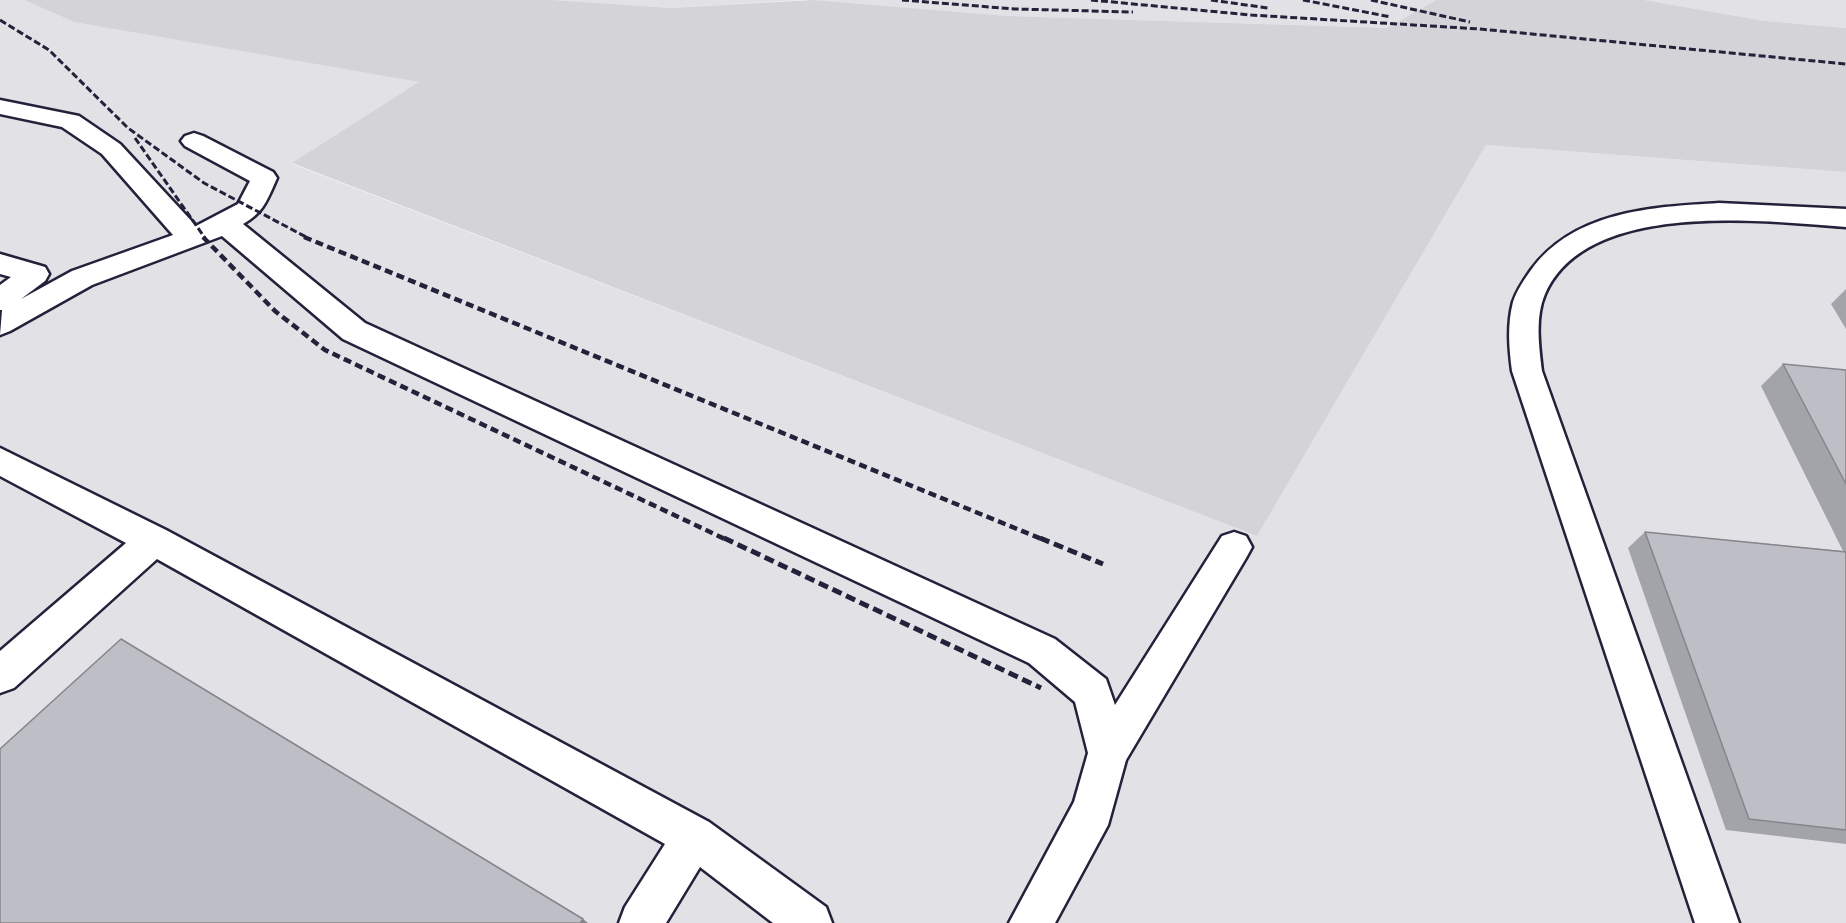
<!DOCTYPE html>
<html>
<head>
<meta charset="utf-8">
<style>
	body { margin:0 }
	canvas { display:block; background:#f2f2f3 }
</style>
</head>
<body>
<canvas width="1846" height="923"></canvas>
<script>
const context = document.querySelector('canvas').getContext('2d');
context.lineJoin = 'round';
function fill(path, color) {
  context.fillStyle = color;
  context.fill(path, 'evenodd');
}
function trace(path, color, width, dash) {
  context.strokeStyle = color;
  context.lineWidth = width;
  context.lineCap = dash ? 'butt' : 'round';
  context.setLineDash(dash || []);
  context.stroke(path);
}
fill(new Path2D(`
	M0 0H24L74 22 420 82 292 164 1257 536 1486 145 1846 172V923H0Z
	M552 0H802L671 8Z
	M814 0H1436L1387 28 1008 16Z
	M1644 0H1846V28L1765 21Z`), '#e2e2e6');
fill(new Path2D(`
	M24 0H552L671 8 814 0 1008 16 1387 28 1436 0H1644L1765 21 1846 28V172L1486 145 1257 536 292 163 419 82 74 22Z`), '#d3d3d8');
const minor = new Path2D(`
	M0 100 79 116 120 144 196 226 238 204 250 181 185 146 181 141 185 136 194 133 203 136 273 172 277 178C267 200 264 212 243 224L365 323 1055 639 1106 679 1115 705 1222 536 1234 532 1246 536 1252 547 1246 558 1126 760 1108 825 1055 923H1009L1074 802 1088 753 1075 702 1029 663 343 339 222 236 92 285 10 331 0 335 2 310H0V285L11 277 0 274V254L45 267 49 274 45 281 21 299 72 271 173 235 102 154 62 127 0 114Z
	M1719 203 1846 209V227C1763 221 1587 199 1545 294 1535 317 1539 346 1542 371L1739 923H1695L1512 371C1509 348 1507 325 1513 302 1517 290 1524 280 1531 270 1574 211 1652 207 1719 203Z
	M0 448 166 530 709 822 826 907 832 923H773L700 867 666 923H619L625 907 665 844 157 559 14 688 0 693V651L126 543 0 476Z`);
trace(minor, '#22223b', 5);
fill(minor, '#fff');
trace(new Path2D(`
	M902 0 1015 9 1133 12
	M1091 0 1251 15 1480 29 1846 64
	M1211 0 1268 8
	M1303 0 1391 17
	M1371 0 1470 22
	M0 20 49 50 128 128 204 183 308 238
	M135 138 205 238`), '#22223b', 3, [7, 3]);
trace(new Path2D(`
	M203 237 275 311 325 350 727 540
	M304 237 1044 540`), '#22223b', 4.5, [8, 4.5]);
trace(new Path2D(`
	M724 538 1041 688
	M1040 538 1103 564`), '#22223b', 5, [10, 5]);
fill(new Path2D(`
	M1846 289V329L1831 304Z
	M1783 364 1846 370V844L1726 830 1628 548 1645 532 1843 551 1761 386Z`), '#a3a3aa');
fill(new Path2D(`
	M583 919 588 923H580Z`), '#85858b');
const building = new Path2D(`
	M1783 364 1846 370V484Z
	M1645 532 1846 552V830L1749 819Z
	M121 639 583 919 580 923H0V749Z`);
fill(building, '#bebec6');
trace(building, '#85858b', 1.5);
</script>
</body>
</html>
